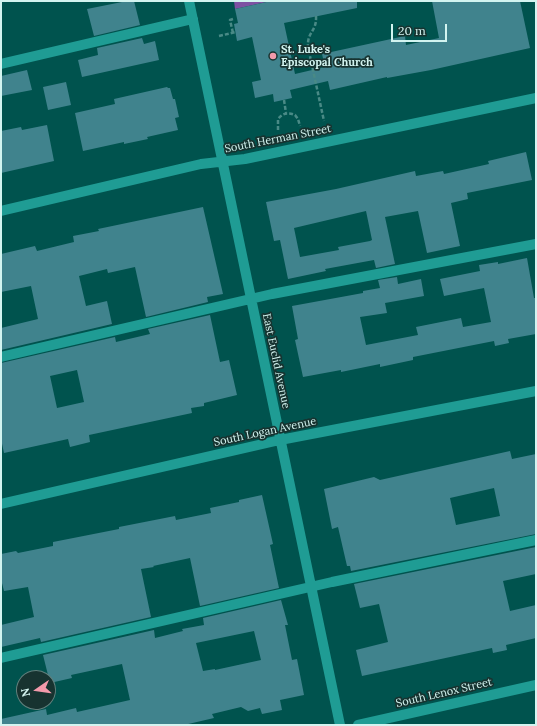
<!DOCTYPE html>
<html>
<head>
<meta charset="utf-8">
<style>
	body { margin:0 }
	#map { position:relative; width:537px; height:726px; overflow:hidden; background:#00534e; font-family:Lora,serif }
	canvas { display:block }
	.frame { position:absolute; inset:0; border:2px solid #d3f4f0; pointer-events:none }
	.north { position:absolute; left:16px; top:670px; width:40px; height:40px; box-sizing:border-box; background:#173330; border:1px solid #62807d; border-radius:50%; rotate:257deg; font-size:11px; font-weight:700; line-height:16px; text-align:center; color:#d3f4f0 }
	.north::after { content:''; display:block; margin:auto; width:14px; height:18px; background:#f39aab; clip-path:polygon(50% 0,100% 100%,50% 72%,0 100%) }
	.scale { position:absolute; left:391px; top:24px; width:56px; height:18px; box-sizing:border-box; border:2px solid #d3f4f0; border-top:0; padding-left:5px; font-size:12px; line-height:14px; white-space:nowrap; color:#d3f4f0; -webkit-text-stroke:3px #173330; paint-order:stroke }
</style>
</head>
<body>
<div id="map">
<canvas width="537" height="726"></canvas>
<div class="frame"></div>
<div class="north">N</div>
<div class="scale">20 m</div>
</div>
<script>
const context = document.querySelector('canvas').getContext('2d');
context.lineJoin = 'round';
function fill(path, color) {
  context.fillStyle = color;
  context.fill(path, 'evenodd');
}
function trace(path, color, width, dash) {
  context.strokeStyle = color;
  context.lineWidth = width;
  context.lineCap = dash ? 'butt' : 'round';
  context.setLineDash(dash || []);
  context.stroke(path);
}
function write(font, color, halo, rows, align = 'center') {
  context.font = font + ' Lora,serif';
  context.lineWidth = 3.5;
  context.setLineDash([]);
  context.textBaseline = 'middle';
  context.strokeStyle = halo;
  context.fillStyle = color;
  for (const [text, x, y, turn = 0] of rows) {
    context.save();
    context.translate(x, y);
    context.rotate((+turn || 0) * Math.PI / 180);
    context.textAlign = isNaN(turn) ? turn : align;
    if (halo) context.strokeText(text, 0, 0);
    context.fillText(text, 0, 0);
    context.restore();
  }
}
fill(new Path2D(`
	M234 1H271L235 9Z`), '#7d51a2');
fill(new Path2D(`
	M127 1H134L140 25 94 36 87 9Z
	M271 1H357V8L284 23 295 74 325 67 322 54 405 36 406 45 439 38 432 1H520L530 48 431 70 387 78V77L330 90 328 81 290 90 292 98 274 102 273 94 255 98 252 82 261 80 252 37 237 41 234 24 238 23 235 9Z
	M142 38 144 44 155 41 159 60 82 77 78 60 98 55 97 48Z
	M27 70 32 90 1 96V76Z
	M66 82 71 105 48 110 43 87Z
	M167 87 168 88H170L173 99H175L179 117 175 118 178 130 147 137 148 139 124 144V142L83 151 75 113 115 104 114 99Z
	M47 125 54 161 1 173V131L21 127 22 130Z
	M526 152 532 180 467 193 468 199 451 203 460 246 427 253 418 211 385 217 395 264 376 268 374 260 325 269 326 271 288 279 280 240 274 241 266 202 336 189 415 171 416 176 443 171 444 174 489 164 488 161ZM366 211 372 240 370 241 338 247 339 250 300 257 294 228Z
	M203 207 223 294 207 297 208 302 146 317 135 267 108 273 107 269 79 276 86 306 107 301 112 324 1 350V328L38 319 31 286 1 292V254L35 246 37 251 74 242 73 236 99 231 98 229Z
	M527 258 534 298H536V334L508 339 509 343 495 346 494 341 413 357V360L380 367V364L341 372V370L303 377 295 340 298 339 292 306 363 293V291L380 288 378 280 397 277 398 284 421 279 424 296 385 303 387 313 360 317 366 345 418 335 416 327 461 318 463 327 491 322 484 288 444 296 440 279 480 271 479 265 498 262V264Z
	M210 315 220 362 229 360 237 395 204 403V406L191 408 192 413 89 435 90 442 70 447 68 439 4 453 1 439V363L115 337 116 342 150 334 148 329ZM77 370 84 402 57 408 50 376Z
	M510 451 512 459 536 454V534L351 571 350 566H347L338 527 332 529 324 489 374 477 380 480ZM494 488 500 516 456 525 450 498Z
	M262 495 273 544 270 545 279 588 200 606 190 558 153 566 154 567 141 569 151 617 41 642 40 638 1 647V625L34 617 28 587 4 591 1 579V554L16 551 18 553 53 546V542L119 529V527L175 516 176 520 211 513 210 508 239 502V500Z
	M536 547V574L503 581 510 611 536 605V638L506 645 507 650 493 653 492 648 362 676 356 650 388 642 379 604 360 608 354 584Z
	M281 600 288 625H285L292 660 297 659 304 695 280 700 282 710 262 714 260 708 248 711 241 707 212 714 214 718 184 725H2L1 719 46 709 47 715 76 708 77 712 130 700 122 664 71 675 72 678 50 683 43 655 154 630 155 638 183 631 182 629 204 625 203 618ZM254 631 261 660 215 670V669L203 671 196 643Z`), '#40838d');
trace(new Path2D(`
	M316 16C317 32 307 31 308 47L324 121
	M233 19 230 20 233 33
	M219 36 236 32
	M284 100 286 113
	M278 130V119C283 113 288 112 295 115L298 119 300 126`), '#498a86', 2.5, [4, 2]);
trace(new Path2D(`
	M189 1 340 725
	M1 64 193 19
	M1 211 201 164 245 159 536 98
	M1 357 272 294 536 244
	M1 504 280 440 536 391
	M1 658 332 582 536 540
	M358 725 536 685`), '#1f9c94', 10);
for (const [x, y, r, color] of [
	[273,56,4,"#f39aab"]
]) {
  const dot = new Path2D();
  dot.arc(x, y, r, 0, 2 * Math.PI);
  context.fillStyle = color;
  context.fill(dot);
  trace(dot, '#173330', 1.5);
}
write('bold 11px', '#d3f4f0', '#173330', [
	["St. Luke's",281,50],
	["Episcopal Church",281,63]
], 'left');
write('11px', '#d3f4f0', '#173330', [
	["South Herman Street",278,139,-11],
	["East Euclid Avenue",276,361,78],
	["South Logan Avenue",265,432,-12],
	["South Lenox Street",444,693,-13]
]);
</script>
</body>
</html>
